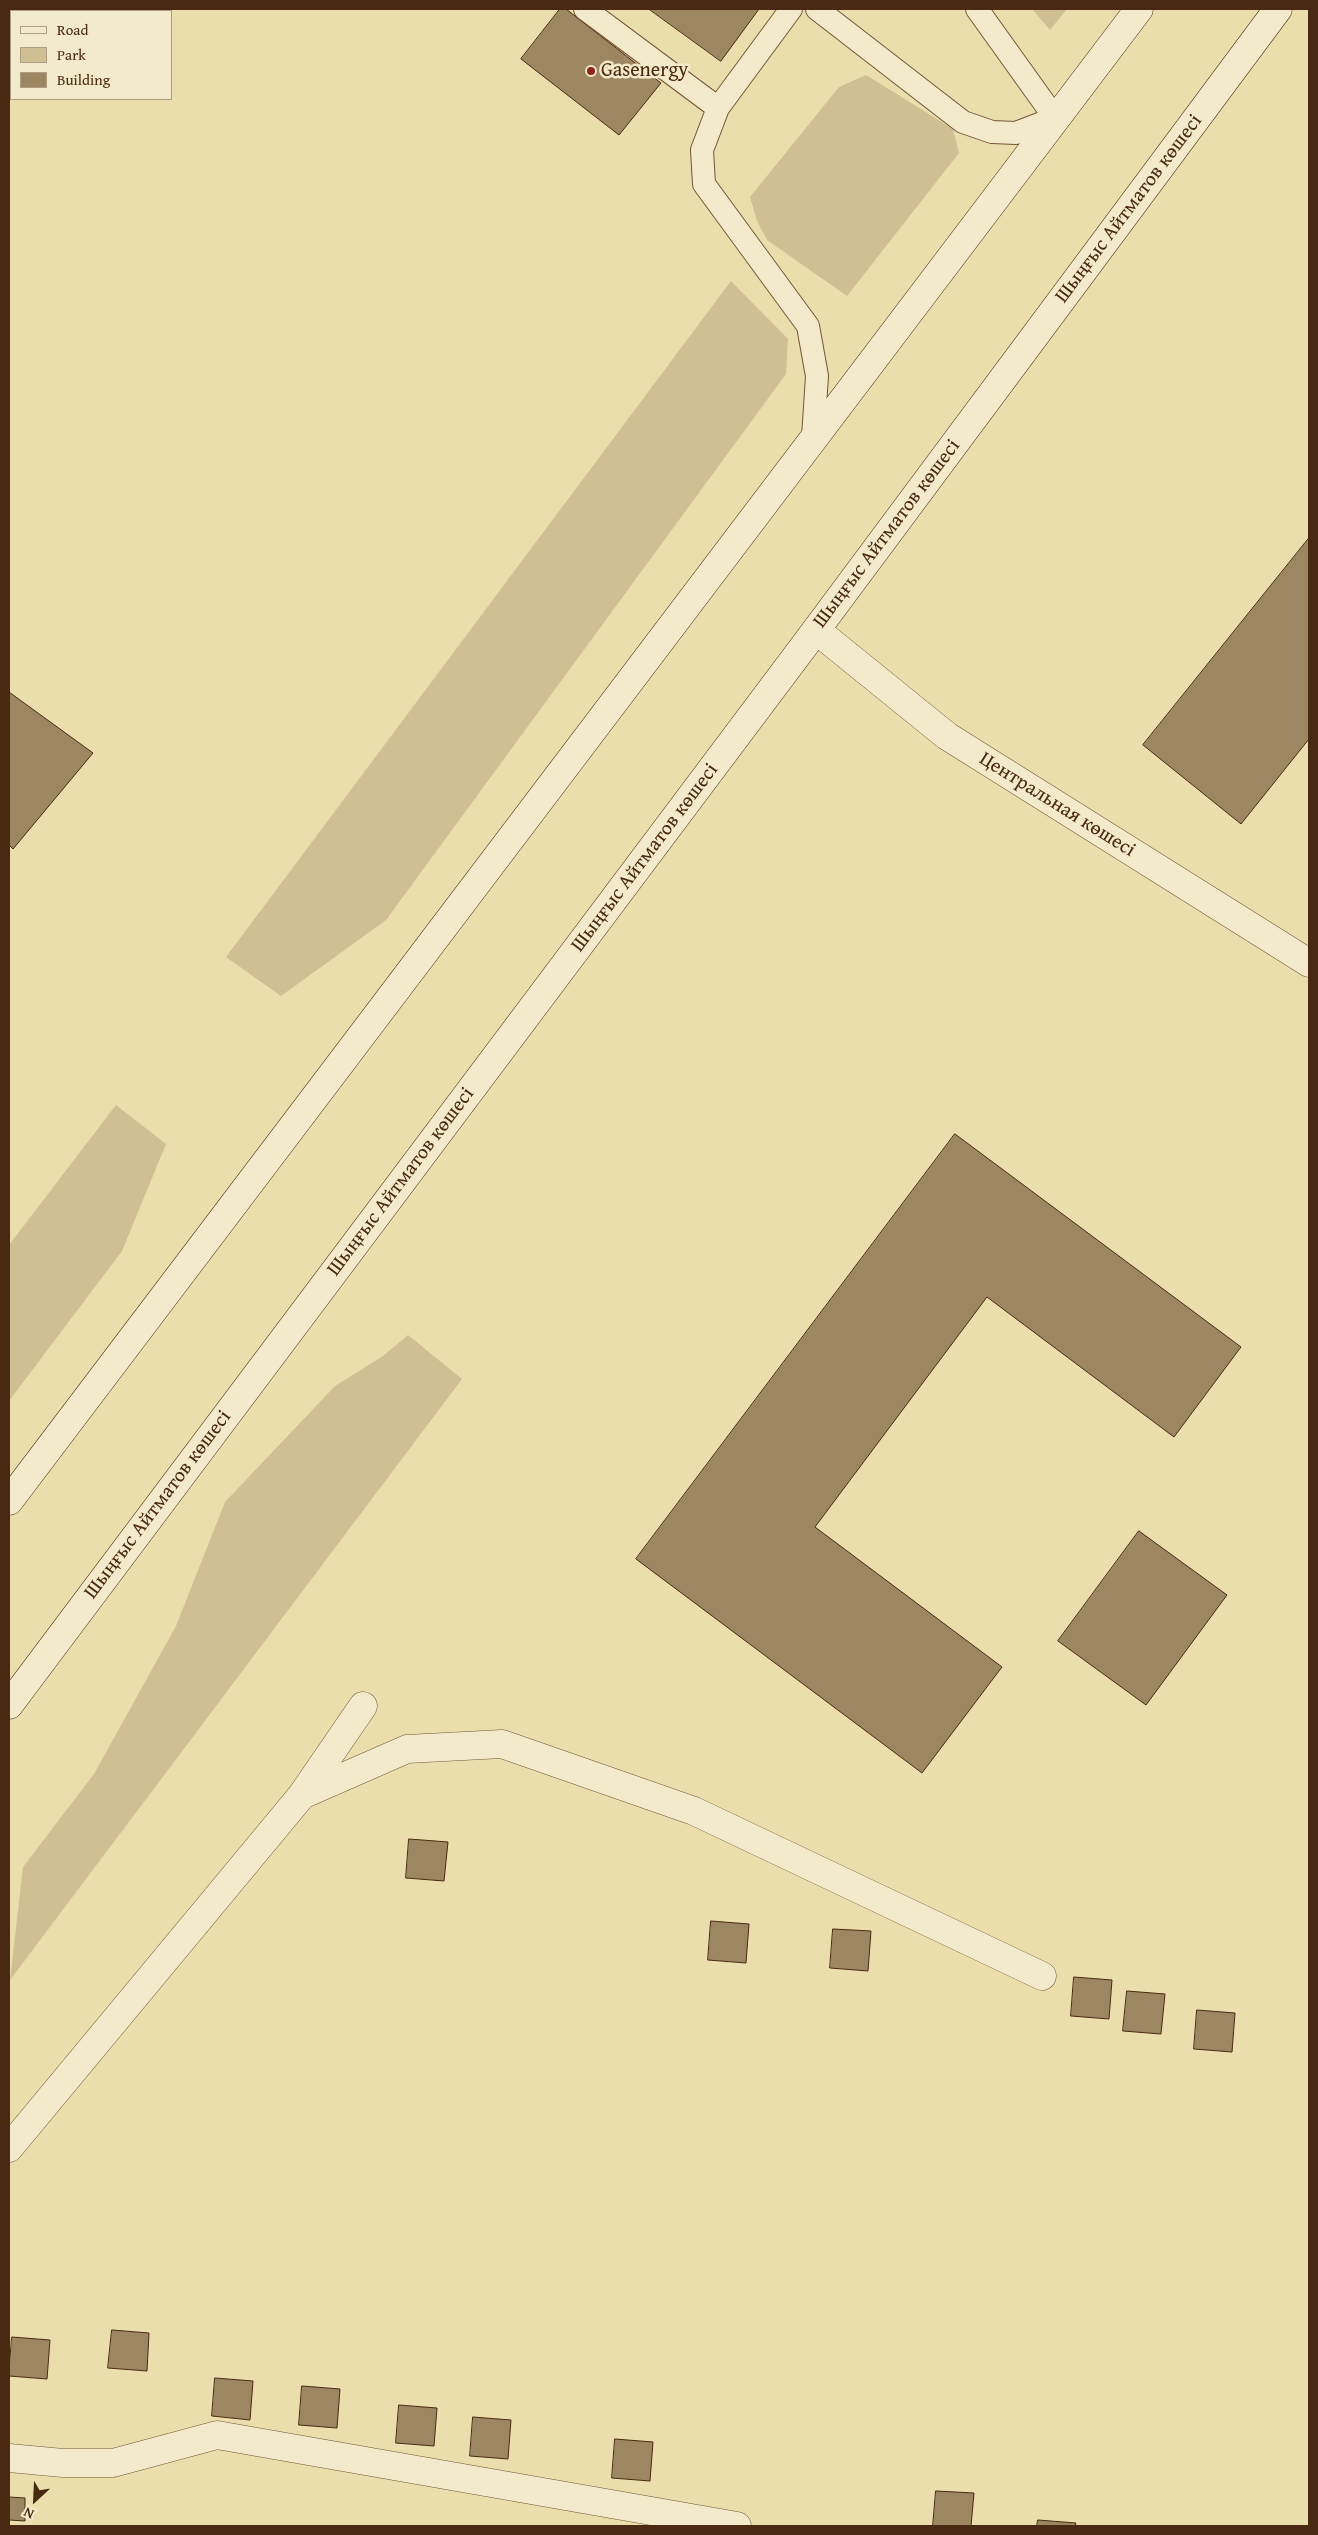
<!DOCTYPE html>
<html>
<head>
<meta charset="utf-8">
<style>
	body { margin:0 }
	#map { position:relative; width:1318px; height:2535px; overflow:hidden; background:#ebdead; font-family:"Gentium Book Plus",serif }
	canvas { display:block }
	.frame { position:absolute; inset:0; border:10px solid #492911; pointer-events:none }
	.legend { position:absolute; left:10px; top:10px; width:162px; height:90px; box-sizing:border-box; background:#f2eaca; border:1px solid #ae9d80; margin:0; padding:6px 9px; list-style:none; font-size:15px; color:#492911 }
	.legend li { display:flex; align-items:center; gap:10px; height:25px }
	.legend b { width:25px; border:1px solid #ae9d80 }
	.north { position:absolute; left:10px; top:2475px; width:50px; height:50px; -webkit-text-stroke:4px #f2eaca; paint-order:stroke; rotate:205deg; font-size:14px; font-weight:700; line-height:20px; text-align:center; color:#492911 }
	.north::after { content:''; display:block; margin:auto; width:18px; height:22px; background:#492911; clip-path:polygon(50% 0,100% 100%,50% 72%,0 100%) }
</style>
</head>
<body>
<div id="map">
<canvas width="1318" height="2535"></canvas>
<div class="frame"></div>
<ul class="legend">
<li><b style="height:6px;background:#f2eaca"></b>Road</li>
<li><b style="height:14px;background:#cfbf92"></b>Park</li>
<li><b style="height:14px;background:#9d8762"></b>Building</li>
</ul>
<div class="north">N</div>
</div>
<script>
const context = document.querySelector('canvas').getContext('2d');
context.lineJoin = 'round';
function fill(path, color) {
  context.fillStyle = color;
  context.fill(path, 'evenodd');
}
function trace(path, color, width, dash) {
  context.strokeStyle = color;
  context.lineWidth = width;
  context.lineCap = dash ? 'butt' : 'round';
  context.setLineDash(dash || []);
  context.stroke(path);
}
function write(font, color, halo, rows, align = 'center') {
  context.font = font + ' "Gentium Book Plus",serif';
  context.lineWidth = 5;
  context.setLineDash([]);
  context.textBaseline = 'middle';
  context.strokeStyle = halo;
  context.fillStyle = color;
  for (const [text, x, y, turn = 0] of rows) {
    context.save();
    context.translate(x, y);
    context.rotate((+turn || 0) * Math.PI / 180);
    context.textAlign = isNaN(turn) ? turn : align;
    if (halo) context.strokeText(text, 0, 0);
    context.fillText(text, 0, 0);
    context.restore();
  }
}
fill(new Path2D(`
	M1032 9H1067L1050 30Z
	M866 75 953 129 959 153 847 296 767 240 757 221 750 197 839 87Z
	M731 281 788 339 786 374 386 920 281 996 226 957Z
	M116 1105 166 1144 122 1251 9 1401V1245Z
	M408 1335 462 1379 10 1980 23 1867 94 1774 176 1626 225 1502 335 1386 383 1356Z`), '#cfbf92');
const building = new Path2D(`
	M560 9H566L661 83 619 135 521 59Z
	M649 9H759L721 61Z
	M1309 538V739L1241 824 1143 745Z
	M9 692 93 753 13 849 9 845Z
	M955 1134 1241 1347 1174 1437 987 1297 815 1527 1002 1667 922 1773 636 1559Z
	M1139 1531 1227 1595 1146 1705 1058 1641Z
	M409 1839 448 1842 444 1881 406 1878Z
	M711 1921 749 1924 746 1963 708 1960Z
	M833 1929 871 1931 868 1971 830 1968Z
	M1074 1977 1112 1980 1109 2019 1071 2016Z
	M1127 1991 1165 1994 1161 2034 1123 2031Z
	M1197 2010 1235 2013 1232 2052 1194 2049Z
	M112 2330 149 2333 147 2371 108 2368Z
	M12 2337 50 2340 47 2379 9 2376Z
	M215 2378 253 2381 250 2420 212 2416Z
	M302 2386 340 2389 337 2428 299 2425Z
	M399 2405 437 2408 434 2446 396 2443Z
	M473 2417 511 2420 508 2459 470 2456Z
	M615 2439 653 2442 650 2481 612 2478Z
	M936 2491 974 2493 971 2526H933Z
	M9 2497 25 2498V2521L9 2520Z
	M1038 2520 1076 2523 1075 2526H1037Z`);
fill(building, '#9d8762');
trace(building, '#492911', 1);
const service = new Path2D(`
	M585 9 718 108 702 150 704 184 808 326 817 376 813 437
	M817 9 963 122 992 132 1016 133 1055 118 977 9
	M718 108 791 9`);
const minor = new Path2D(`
	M816 630 947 736 1309 963
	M302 1795 407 1749 502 1744 694 1811 1042 1976
	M9 2148 302 1795 363 1706
	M9 2458 63 2463H113L217 2435 737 2526`);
const secondary = new Path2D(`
	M9 1501 1139 9
	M9 1705 816 630 1278 9`);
trace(service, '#725638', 24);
trace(minor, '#725638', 29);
trace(secondary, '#492911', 29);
trace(service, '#f2eaca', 22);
trace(minor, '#f2eaca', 28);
trace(secondary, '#f2eaca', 28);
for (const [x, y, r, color] of [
	[591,71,5,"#8f2418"]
]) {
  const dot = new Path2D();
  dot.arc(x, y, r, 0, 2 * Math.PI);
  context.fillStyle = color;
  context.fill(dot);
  trace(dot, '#f2eaca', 2);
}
write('20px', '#492911', '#f2eaca', [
	["Gasenergy",601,71]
], 'left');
write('20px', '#492911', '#f2eaca', [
	["Шыңғыс Айтматов көшесі",1129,209,-53],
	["Шыңғыс Айтматов көшесі",887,534,-53],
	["Центральная көшесі",1057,805,32],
	["Шыңғыс Айтматов көшесі",645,858,-53],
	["Шыңғыс Айтматов көшесі",401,1182,-53],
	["Шыңғыс Айтматов көшесі",158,1505,-53]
]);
</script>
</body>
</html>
